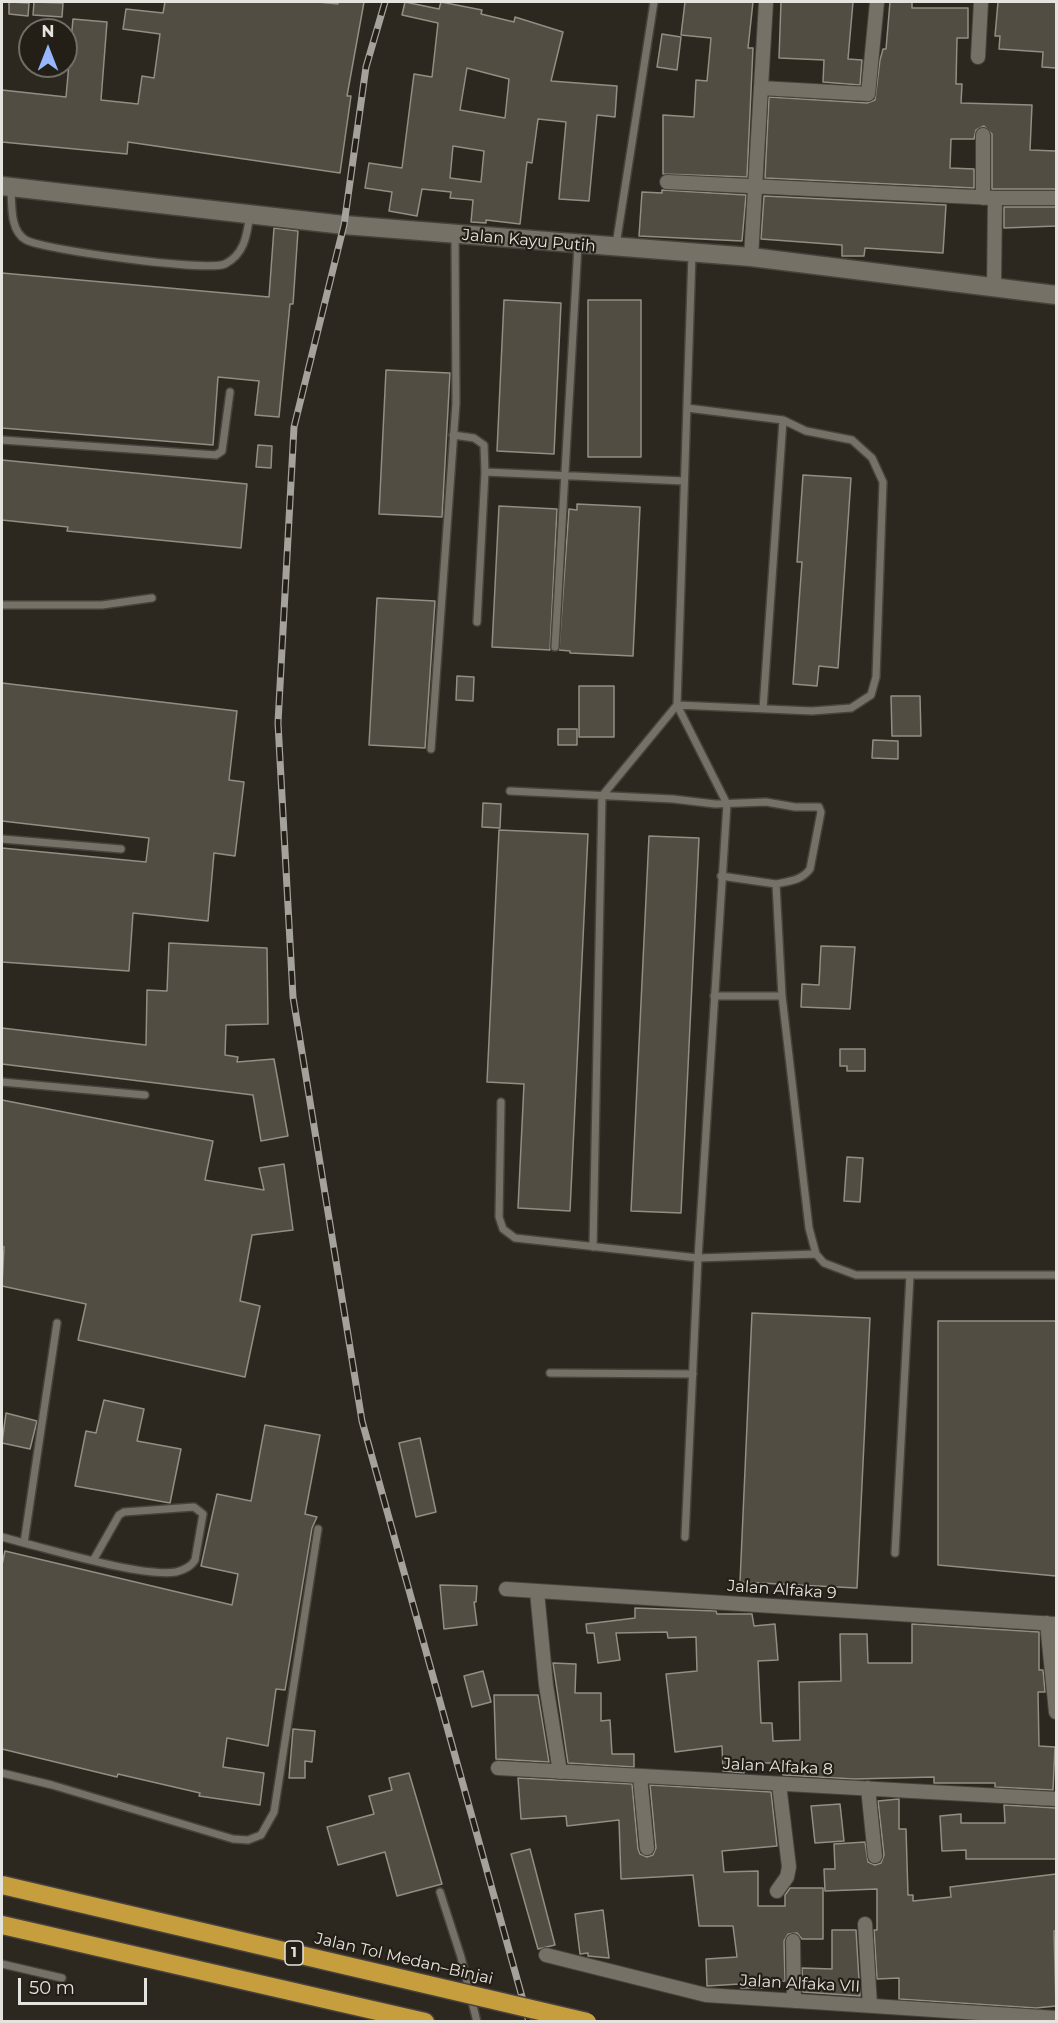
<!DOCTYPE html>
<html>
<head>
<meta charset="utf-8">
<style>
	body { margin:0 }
	#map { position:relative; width:1058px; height:2023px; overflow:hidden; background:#2c2820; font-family:Montserrat,sans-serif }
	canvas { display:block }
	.frame { position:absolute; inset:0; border:3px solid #e5e3dd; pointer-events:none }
	.north { position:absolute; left:18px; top:18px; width:60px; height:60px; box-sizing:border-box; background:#231f16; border:2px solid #716d66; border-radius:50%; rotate:0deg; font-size:16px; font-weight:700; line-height:24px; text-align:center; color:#e5e3dd }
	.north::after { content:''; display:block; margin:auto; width:21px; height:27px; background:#97b6fd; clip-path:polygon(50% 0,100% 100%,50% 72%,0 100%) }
	.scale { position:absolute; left:18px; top:1978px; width:129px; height:27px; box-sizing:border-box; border:3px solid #e5e3dd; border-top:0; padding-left:8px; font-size:18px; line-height:21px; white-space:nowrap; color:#e5e3dd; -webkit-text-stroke:4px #231f16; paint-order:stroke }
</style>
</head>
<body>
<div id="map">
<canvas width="1058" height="2023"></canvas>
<div class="frame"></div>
<div class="north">N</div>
<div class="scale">50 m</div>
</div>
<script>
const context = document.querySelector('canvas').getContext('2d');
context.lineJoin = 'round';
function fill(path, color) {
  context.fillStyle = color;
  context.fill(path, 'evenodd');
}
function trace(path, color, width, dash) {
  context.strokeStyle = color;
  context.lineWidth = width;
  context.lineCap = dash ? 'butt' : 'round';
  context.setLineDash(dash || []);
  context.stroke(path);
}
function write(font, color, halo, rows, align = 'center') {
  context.font = font + ' Montserrat,sans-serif';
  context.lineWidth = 4.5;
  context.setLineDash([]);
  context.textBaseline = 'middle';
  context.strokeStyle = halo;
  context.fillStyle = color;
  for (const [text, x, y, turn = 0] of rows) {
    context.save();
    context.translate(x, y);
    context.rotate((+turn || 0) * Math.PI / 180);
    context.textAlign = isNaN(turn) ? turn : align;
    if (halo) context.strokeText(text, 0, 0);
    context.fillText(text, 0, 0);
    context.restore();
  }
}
const building = new Path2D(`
	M9 2 29 3 28 16 9 14Z
	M34 2 63 3 62 17 33 15Z
	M165 2H318L338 4V2H364L347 96H351L340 173 128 142 127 154 2 142V90L66 97 73 19 107 22 101 100 138 104 142 76 154 78 160 34 123 29 126 9 163 13Z
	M405 2 439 9 441 2 482 10 481 14 514 22 515 17 563 32 551 81 617 86 615 117 597 115 589 201 559 199 566 122 538 119 532 163 527 162 520 224 486 220V223L471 222 473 200 450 198 451 192 422 189 417 216 389 211 392 192 365 188 369 163 402 168 414 74 432 77 438 23 402 15ZM467 68 509 79 505 118 460 110ZM453 146 484 151 481 182 450 178Z
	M685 2H753L748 48H753L747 177 663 174V115L694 117 696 80 707 81 711 38 681 35Z
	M781 2H853L848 59 862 60 860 85 823 82 824 60 779 58Z
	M890 2H912V8H968V38H957L956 84H962L961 103 1032 105 1030 150 1056 151V189H992V134L984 126 976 130 974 139H951L950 168 974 169V188L765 178 769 97 867 103 875 100 880 60 883 49H886Z
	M998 2H1056V68L1042 67 1043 52 999 49 1000 36H995Z
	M662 34 681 37 677 70 657 67Z
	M662 190 746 195 742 241 639 236 642 192 662 193Z
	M764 196 946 205 943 253 865 248 864 256H842V245L761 239Z
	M1004 207H1056V226L1004 228Z
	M274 228 298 231 293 304H290L279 417 255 415 259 381 218 377 213 445 2 428V273L269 297Z
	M504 300 561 303 554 454 497 451Z
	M588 300H641V457H588Z
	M386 370 450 373 442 517 379 514Z
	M258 445 272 446 271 468 256 467Z
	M2 460 247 484 241 548 67 531 68 527 2 520Z
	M803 475 851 478 838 668 819 666 817 686 793 684 802 562H797Z
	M577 504 640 507 633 656 570 653V651L559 650 569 509 577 510Z
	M499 506 557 509 550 650 492 647Z
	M377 598 435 601 425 748 369 745Z
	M457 676 474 677 473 701 456 700Z
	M2 683 237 711 229 780 244 782 235 856 214 853 208 921 133 913 129 971 2 962V848L146 862 149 838 2 821Z
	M579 686H614V737H579Z
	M891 696H920L921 736H892Z
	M558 729H577V745H558Z
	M873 740 898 741V759L872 758Z
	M483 803 501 804 500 828 482 827Z
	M499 830 588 834 570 1211 518 1208 524 1084 487 1082Z
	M649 836 699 838 681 1213 631 1211Z
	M169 943 267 948 268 1024 226 1025 225 1055 238 1057 237 1062 274 1059 288 1136 261 1141 253 1095 2 1064V1028L146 1045 147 990 167 991Z
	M821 946 855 947 850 1009 801 1007 802 984 819 985Z
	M840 1049H865V1071H847V1066H840Z
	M2 1100 213 1141 205 1180 264 1190 259 1168 284 1164 293 1230 252 1235 240 1301 260 1306 245 1377 78 1340 86 1304 2 1286 4 1247 2 1246Z
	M847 1157 863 1158 860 1202 844 1201Z
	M752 1313 870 1318 857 1588 740 1582Z
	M938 1321H1056V1576L938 1565Z
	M104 1400 144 1409 137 1441 181 1449 170 1503 75 1486 86 1431 96 1433Z
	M6 1413 37 1421 30 1449 2 1443Z
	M265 1425 320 1435 305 1514 317 1517 312 1528 285 1690 276 1689 268 1746 227 1738 223 1767 264 1773 260 1805 199 1796 200 1793 118 1774 117 1777 2 1749V1565L5 1551 232 1605 238 1574 201 1566 217 1494 251 1501Z
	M420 1438 436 1512 416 1517 399 1443Z
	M440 1585 477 1586 476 1602H474L477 1625 444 1629Z
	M635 1608 716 1611 717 1614H752L754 1626 775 1624 778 1660 758 1661 761 1723H772L773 1741 800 1740 799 1682 841 1681 840 1634H867L868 1663H912V1624L1039 1632V1670H1043L1045 1692H1038L1039 1746 1055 1747 1053 1790 995 1787V1783H934V1777L854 1779 783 1775V1763H744V1773L723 1771 722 1746 675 1752 666 1674 697 1671 696 1637 668 1638 667 1632 616 1633 620 1660 598 1663 594 1633H587L586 1624 635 1618Z
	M553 1663 576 1664 575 1693H601V1721L610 1720 612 1754H634V1767L568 1763Z
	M483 1671 491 1702 472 1707 464 1676Z
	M494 1695H538L549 1762 496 1759Z
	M293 1729 315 1731 312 1762 305 1761V1778H289Z
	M409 1773 442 1884 397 1896 385 1852 338 1865 327 1827 374 1814 369 1796 392 1790 389 1778Z
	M518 1778 632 1784 638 1849 640 1854 647 1857 653 1855 656 1848 650 1785 771 1792 777 1846 722 1851 724 1872 758 1871V1906H785V1895L790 1888H823V1939H802L797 1933 788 1934 784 1941 785 1981 771 1982 772 1988H741L740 1984 707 1986 706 1959 737 1957 733 1926H699L693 1875 621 1879 619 1820 567 1826 566 1816 521 1819Z
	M899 1799V1829H906L908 1895H913V1901L951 1897 950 1887 1056 1874V1931H1054L1056 2006 1036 2008 899 1999V1978L877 1979 874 1930H877V1889L825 1891 824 1869H835L834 1844 865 1842 868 1862 875 1865 881 1863 884 1855 878 1801Z
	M840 1804 844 1841 815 1843 811 1806Z
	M1004 1805 1056 1808V1859H966V1850L942 1851 940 1816 961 1814V1823H1005Z
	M530 1849 555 1945 538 1949 511 1854Z
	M603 1910 609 1958 588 1956V1953L580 1954 575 1914Z
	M832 1930H856L860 1996 803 1992 802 1968 832 1969Z`);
fill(building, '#514d43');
trace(building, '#928e83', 1.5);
const lane = new Path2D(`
	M11 190C12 206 10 231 26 240 44 250 209 272 225 264 245 254 247 234 250 214
	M616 245 654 2
	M453 435 474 438 484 445 485 472
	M2 440 216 455 222 451 230 392
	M2 605H102L152 598
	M477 622 485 472 684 481
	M555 647 578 245
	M763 709 783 420
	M431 749 456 403 455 235
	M510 791 673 799 715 804 766 802 795 807H819L821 812 810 869C801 881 789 881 776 884
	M2 839 121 849
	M721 876 776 884 782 996
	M714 996H782L809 1228 816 1254 824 1263 856 1275H1056
	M2 1082 145 1095
	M501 1102 499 1217 503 1229 515 1238 698 1258 816 1254
	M593 1247 602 796 677 705 812 711 851 708 871 695 876 677 883 482 872 458 852 440 806 431 783 420 687 408
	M550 1373 693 1374
	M2 1537 24 1543 57 1323
	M685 1537 698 1258 727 804 677 705 692 254
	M24 1543C60 1552 143 1577 176 1572 184 1570 191 1567 195 1560L203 1514 194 1507 124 1512 119 1515 94 1559
	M895 1553 910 1276
	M2 1773 52 1785 233 1839 248 1840 261 1835 274 1812 318 1529
	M440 1892 461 1957 477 2022
	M2 1964 62 1978`);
const street = new Path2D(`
	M978 57 981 2
	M761 88 868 94 877 2
	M667 182 995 198H1056
	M983 198V135
	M751 257 766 2
	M994 289 995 198
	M506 1589 1056 1624
	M537 1592 546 1685 560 1772
	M1047 1623 1056 1712
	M498 1768 1056 1799
	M640 1777 647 1848
	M868 1788 875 1856
	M777 1891 787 1877 789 1867 779 1784
	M865 1924 870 2005
	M793 1941 794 2001
	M546 1955 706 1995 1056 2018`);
const secondary = new Path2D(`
	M2 186 344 225 751 257 1056 295`);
const highway = new Path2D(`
	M2 1925 425 2022`);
trace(lane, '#47433c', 10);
trace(street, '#47433c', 16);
trace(secondary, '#47433c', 21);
trace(highway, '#47433c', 21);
trace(lane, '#757167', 7);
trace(street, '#757167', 14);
trace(secondary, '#757167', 18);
trace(highway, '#c69e3e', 18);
const rail = new Path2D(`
	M385 2 366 67 344 225 294 427 278 723 293 997 362 1421 529 2022`);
trace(rail, '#a4a29b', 7);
trace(rail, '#231f16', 4.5, [14]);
const highwayBridge = new Path2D(`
	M2 1885 587 2022`);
trace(highwayBridge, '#47433c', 21, []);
trace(highwayBridge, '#c69e3e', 18);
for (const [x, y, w] of [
	[294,1953,18]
]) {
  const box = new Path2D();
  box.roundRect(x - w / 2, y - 12, w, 24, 4.5);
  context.fillStyle = '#231f16';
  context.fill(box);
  trace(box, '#e5e3dd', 1.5);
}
write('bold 15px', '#e5e3dd', null, [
	["1",294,1953]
]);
write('16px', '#e5e3dd', '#231f16', [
	["Jalan Kayu Putih",529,241,5],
	["Jalan Alfaka 9",782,1590,4],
	["Jalan Alfaka 8",778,1767,3],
	["Jalan Tol Medan–Binjai",404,1959,13],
	["Jalan Alfaka VII",800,1984,3]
]);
</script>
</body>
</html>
